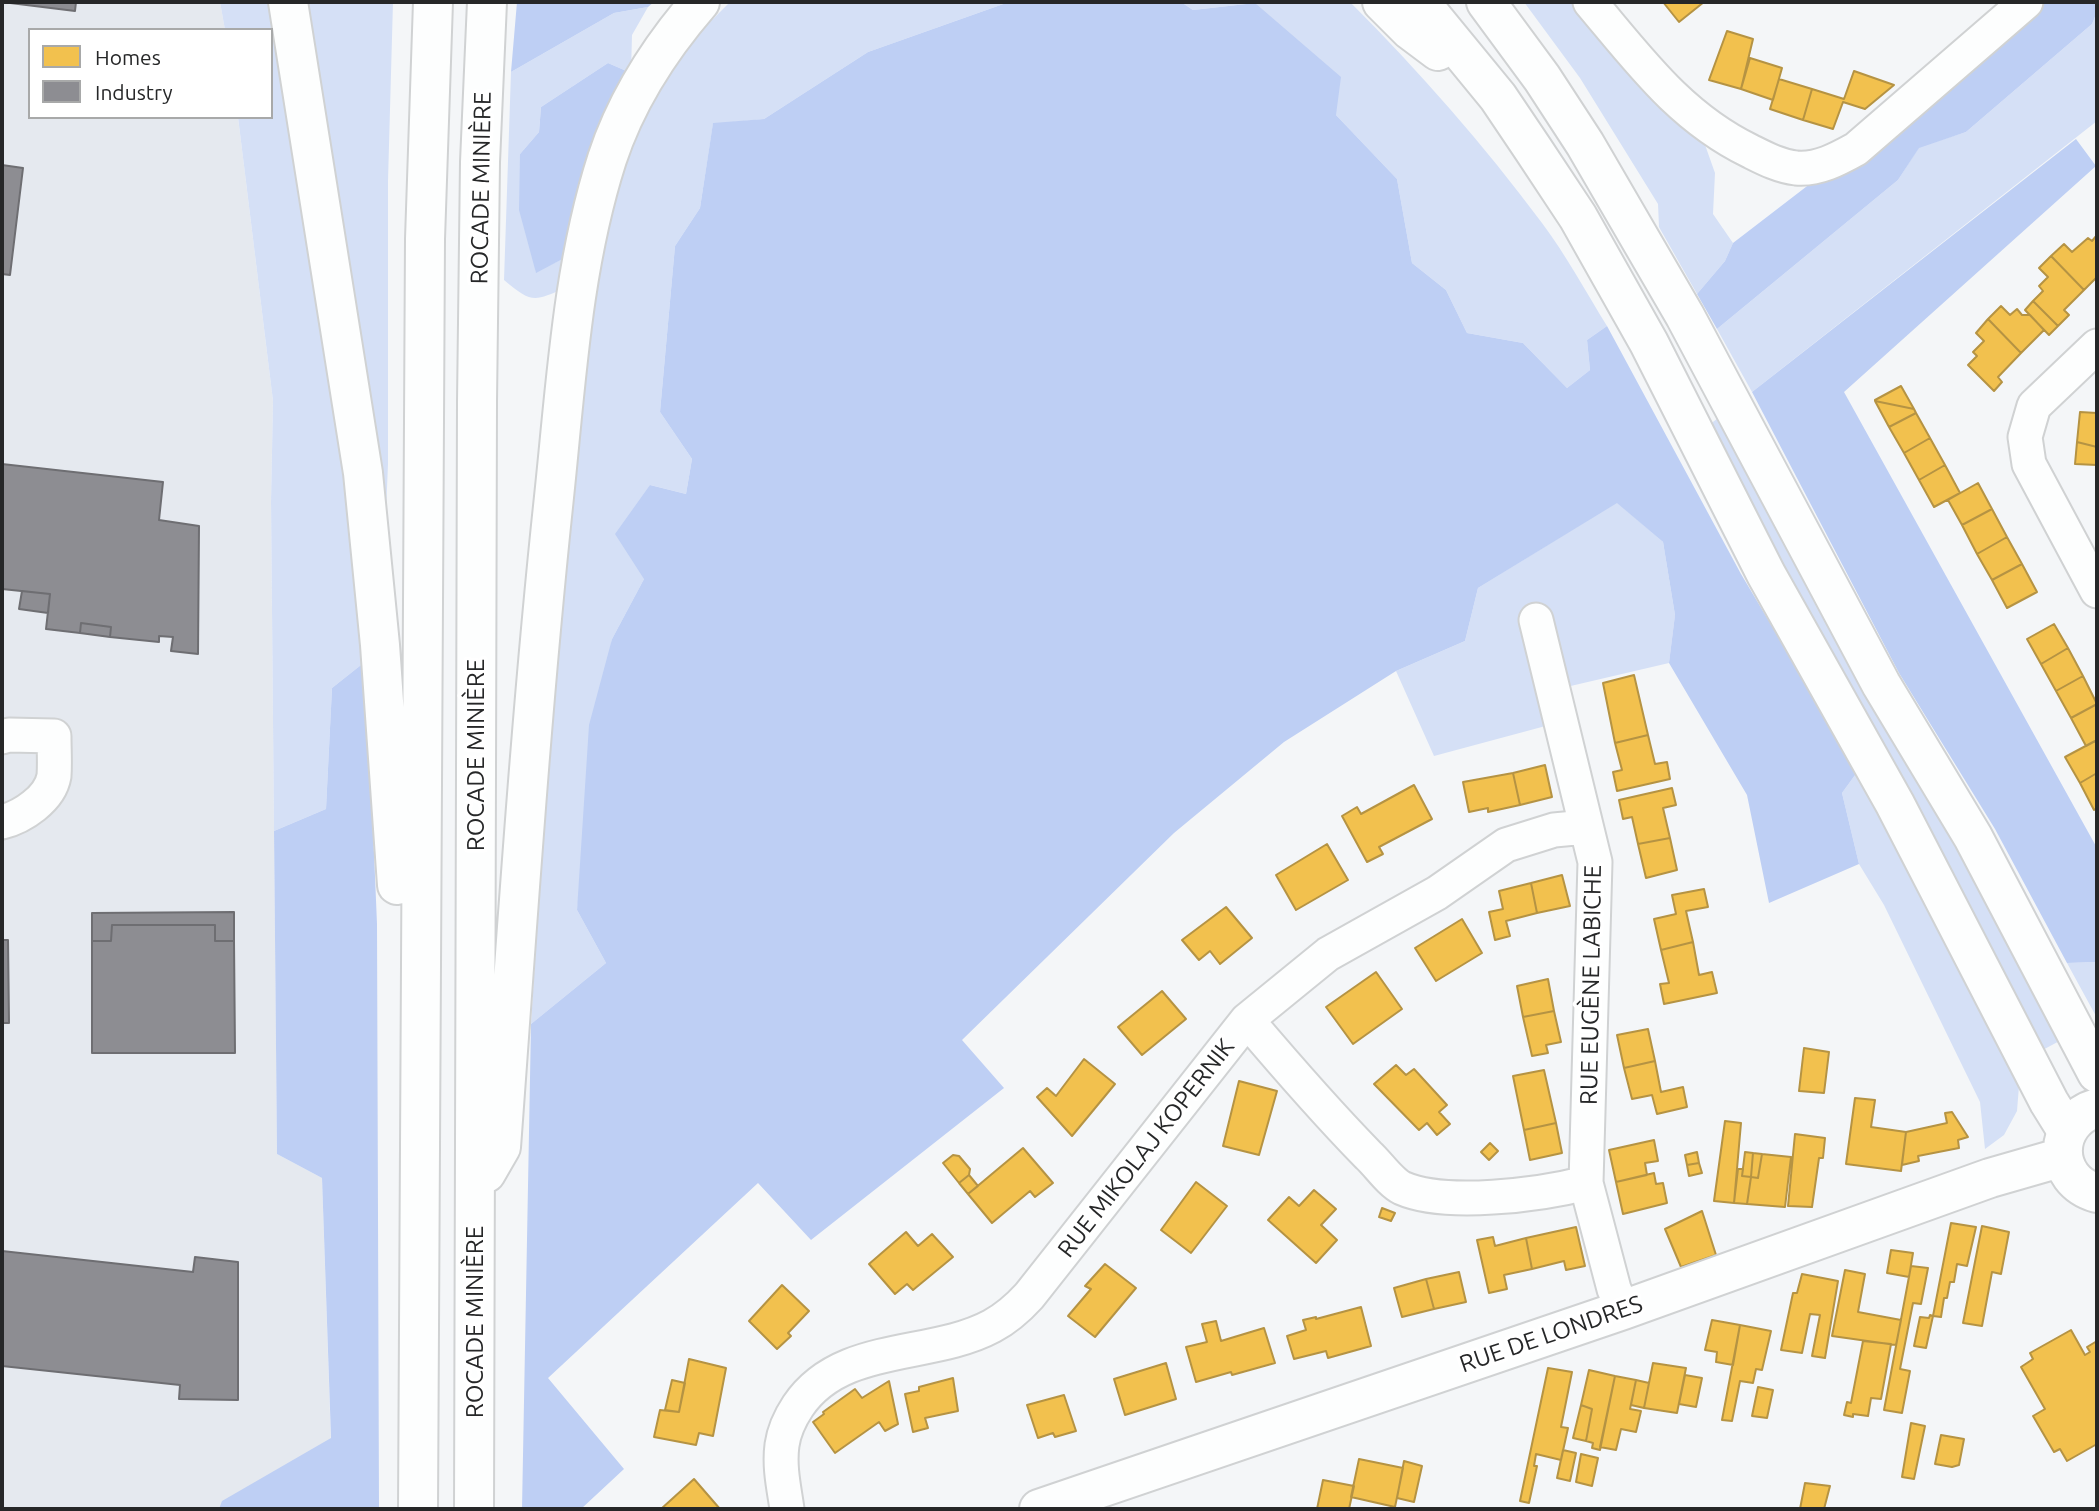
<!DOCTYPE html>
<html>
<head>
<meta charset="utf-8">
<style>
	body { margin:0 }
	#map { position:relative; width:2099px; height:1511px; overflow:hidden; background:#f4f6f8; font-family:Ubuntu,sans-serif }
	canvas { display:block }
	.frame { position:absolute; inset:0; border:4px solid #262728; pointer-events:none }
	.legend { position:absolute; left:28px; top:28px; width:245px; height:91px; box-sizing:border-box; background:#fff; border:2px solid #a8a9a9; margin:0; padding:9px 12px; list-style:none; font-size:21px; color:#262728 }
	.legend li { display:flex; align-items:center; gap:14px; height:35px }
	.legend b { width:35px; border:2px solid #a8a9a9 }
</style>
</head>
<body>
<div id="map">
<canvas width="2099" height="1511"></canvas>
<div class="frame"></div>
<ul class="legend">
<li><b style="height:19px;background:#f2c14e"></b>Homes</li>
<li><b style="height:19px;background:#8d8d92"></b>Industry</li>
</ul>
</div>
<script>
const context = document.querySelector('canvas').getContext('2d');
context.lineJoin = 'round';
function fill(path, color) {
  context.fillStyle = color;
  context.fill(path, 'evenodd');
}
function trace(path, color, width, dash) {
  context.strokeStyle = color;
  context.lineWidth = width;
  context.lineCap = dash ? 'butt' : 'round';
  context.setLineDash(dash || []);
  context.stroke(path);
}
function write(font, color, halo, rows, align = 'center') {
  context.font = font + ' Ubuntu,sans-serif';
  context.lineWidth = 7;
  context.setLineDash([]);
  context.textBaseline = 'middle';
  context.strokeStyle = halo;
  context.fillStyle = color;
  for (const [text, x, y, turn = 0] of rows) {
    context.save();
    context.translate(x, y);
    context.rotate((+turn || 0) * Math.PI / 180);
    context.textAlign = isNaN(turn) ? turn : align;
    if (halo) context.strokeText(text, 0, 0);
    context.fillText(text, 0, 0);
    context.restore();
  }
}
fill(new Path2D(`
	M2 2H220L225 30H30V117H238L273 401 271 502 277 1154 322 1178 333 1503 322 1509H2Z`), '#e5e9ef');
fill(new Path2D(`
	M220 2H271L349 494 366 661 332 688 326 809 274 831 271 502 273 401 238 117H271V30H225Z
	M298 2H393L388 181V464L384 562Z
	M730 2H1009L868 52 764 119 713 124 700 208 675 246 660 412 692 459 686 494 650 485 644 579 612 639 577 910 606 963 531 1024 551 704 585 303 612 193 648 102 694 38Z
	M1181 2H1350C1419 71 1483 144 1542 223 1566 255 1586 292 1607 326L1587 340 1590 370 1567 388 1523 343 1467 333 1446 290 1412 263 1397 179 1336 115 1255 3 1193 10Z
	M1524 2H1577L1704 142 1715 173 1713 214 1733 243 1725 261 1697 294 1659 227 1658 204 1580 78Z
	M648 7 632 35 631 73 608 63 541 107 539 132 520 154 536 272 572 254 565 288C533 302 532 303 504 280L511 72 614 13Z
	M2097 12V121L1752 392 1717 329 1898 180 1919 147 1966 132 2092 24Z
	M1722 415 2065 1038 2039 1052 1709 425Z
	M1617 502 1663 542 1675 615 1669 663 1545 692 1553 724 1434 756 1396 671 1465 641 1478 588Z
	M1858 771 2006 1048 2019 1086 2017 1111 2004 1135 1985 1149 1980 1102 1884 905 1859 864 1842 793Z
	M2097 962V1018L2067 963Z`), '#d5e0f6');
fill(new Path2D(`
	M517 2H654L648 7 614 13 511 72Z
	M1009 2H1181L1193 10 1255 3 1341 77 1336 115 1397 179 1412 263 1446 290 1467 333 1523 343 1567 388 1590 370 1587 340 1607 326 1741 574 1858 771 1842 793 1859 864 1769 903 1747 795 1669 663 1675 615 1663 542 1617 503 1478 588 1465 641 1396 671 1284 742 1174 833 962 1040 1004 1088 811 1240 758 1183 548 1378 624 1469 581 1509H522L531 1024 606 963 577 910 589 725 612 639 644 579 615 534 650 485 686 494 692 459 660 412 675 246 700 208 713 123 764 119 868 52Z
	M2044 2H2097V12L2092 24 1966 132 1919 148 1898 180 1717 329 1697 294 1725 261 1733 243 1815 180 1852 166Z
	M608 63 631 73 572 254 536 273 519 210 520 154 539 132 541 107Z
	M2076 139 2096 166 1844 392 2097 848V962L2067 963 1995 829 1899 673 1752 392Z
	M366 661 377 924 379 1509H219L222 1501 331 1438 322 1178 277 1154 274 831 326 809 332 688Z`), '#becff4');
const homes = new Path2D(`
	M1663 2H1704L1679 22Z
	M1727 31 1753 39 1741 89 1709 80Z
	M1750 58 1782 68 1773 100 1741 89Z
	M1854 71 1894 85 1865 109 1843 102 1833 129 1803 120 1812 89 1844 99Z
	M1779 79 1812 89 1803 120 1770 109Z
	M2097 235V277L2084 290 2051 256 2064 244 2072 252 2088 238 2092 241Z
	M2051 256 2084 290 2064 310 2069 315 2058 326 2033 301 2043 291 2039 286 2048 277 2039 268Z
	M2033 301 2058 326 2049 335 2025 310Z
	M2001 306 2010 315 2017 309 2022 315H2030L2044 330 2021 353 1988 319Z
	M1988 319 2021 353 1998 377 2002 382 1994 391 1968 365 1977 356 1973 352 1984 341 1976 333Z
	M1901 386 1914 409 1875 401V400Z
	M1875 401 1914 409 1916 413 1889 427Z
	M2080 412 2097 413V447L2077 442Z
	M1916 413 1930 438 1904 453 1889 427Z
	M1930 438 1945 465 1919 480 1904 453Z
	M2077 442 2097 447V465L2075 464Z
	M1945 465 1960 493 1934 507 1919 480Z
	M1978 483 1992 509 1962 525 1948 500Z
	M1992 509 2007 537 1977 554 1962 525Z
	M2007 537 2022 564 1992 580 1977 554Z
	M2022 564 2037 592 2007 608 1992 580Z
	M2054 624 2068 648 2041 664 2027 639Z
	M2068 648 2083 676 2056 691 2041 664Z
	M1634 675 1648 735 1615 743 1603 683Z
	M2083 676 2097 704 2071 718 2056 691Z
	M2097 704V740L2086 746 2071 718Z
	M1648 735 1655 764 1667 762 1670 779 1617 791 1613 772 1622 770 1615 743Z
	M2095 741 2097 745V773L2080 783 2065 757Z
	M1545 765 1552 797 1520 805 1513 773Z
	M1513 773 1520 805 1488 812V808L1469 812 1463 782Z
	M2097 773V808L2094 810 2080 783Z
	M1414 785 1432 819 1379 847 1383 854 1367 862 1342 816 1357 807 1361 814Z
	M1672 788 1676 805 1663 808 1670 838 1638 844 1632 817 1623 819 1619 800Z
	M1670 838 1677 870 1646 878 1638 844Z
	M1327 844 1348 880 1296 910 1276 875Z
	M1562 875 1570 906 1537 913 1531 883Z
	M1531 883 1537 913 1506 921 1510 936 1495 940 1489 912 1503 909 1499 891Z
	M1704 889 1708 907 1686 911 1693 942 1661 950 1654 919 1676 914 1672 895Z
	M1226 907 1252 938 1220 964 1210 951 1199 960 1182 940Z
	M1462 919 1482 953 1436 981 1415 948Z
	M1693 942 1699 975 1712 972 1717 993 1664 1004 1660 984 1669 983 1661 950Z
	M1376 972 1402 1009 1353 1044 1326 1007Z
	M1548 979 1554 1011 1523 1017 1517 986Z
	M1162 991 1186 1019 1142 1055 1118 1027Z
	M1554 1011 1561 1042 1546 1045 1548 1053 1532 1056 1523 1017Z
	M1648 1029 1655 1061 1624 1068 1617 1035Z
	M1804 1048 1829 1052 1824 1093 1799 1091Z
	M1084 1059 1115 1084 1072 1136 1037 1097 1047 1088 1056 1096Z
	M1655 1061 1661 1092 1683 1087 1687 1107 1657 1114 1652 1095 1632 1099 1624 1068Z
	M1396 1065 1406 1075 1414 1069 1447 1105 1439 1112 1450 1124 1437 1135 1427 1123 1419 1130 1374 1084Z
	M1544 1070 1556 1123 1524 1130 1513 1076Z
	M1239 1081 1277 1091 1259 1155 1223 1146Z
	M1855 1098 1875 1100 1871 1127 1906 1132 1901 1171 1846 1164Z
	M1952 1112 1968 1137 1958 1140 1959 1148 1918 1156 1919 1161 1902 1165 1906 1132 1947 1123 1945 1113Z
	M1725 1121 1741 1123 1734 1203 1714 1201Z
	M1556 1123 1562 1153 1530 1160 1524 1130Z
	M1795 1134 1825 1138 1823 1158H1819L1812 1207 1788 1206Z
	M1654 1140 1658 1161 1645 1163 1647 1175 1616 1182 1609 1150Z
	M1490 1143 1498 1151 1489 1160 1481 1152Z
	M1023 1148 1053 1183 1035 1197 1030 1191 992 1223 968 1194Z
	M1697 1152 1699 1163 1687 1165 1685 1155Z
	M1745 1152 1753 1153 1751 1177 1742 1176Z
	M1753 1153 1762 1154 1758 1178 1751 1177Z
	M1762 1154 1791 1157 1785 1207 1747 1204 1751 1177 1758 1178Z
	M953 1155 959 1156 970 1169 969 1175 959 1183 943 1163Z
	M1699 1163 1702 1173 1689 1176 1687 1165Z
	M1738 1169H1743L1742 1176 1751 1177 1747 1204 1734 1203Z
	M1654 1173 1656 1184 1663 1183 1667 1203 1623 1214 1616 1182Z
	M969 1175 978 1186 968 1194 959 1183Z
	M1196 1182 1227 1206 1191 1253 1161 1230Z
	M1314 1190 1336 1209 1321 1225 1337 1240 1316 1263 1268 1220 1289 1197 1299 1206Z
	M1382 1208 1395 1213 1391 1221 1379 1217Z
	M1702 1211 1716 1255 1681 1267 1665 1229Z
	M1951 1223 1976 1227 1967 1266 1957 1264 1954 1282H1950L1947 1298H1944L1941 1317 1933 1316Z
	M1982 1226 2009 1232 2001 1274 1992 1272 1982 1326 1963 1323Z
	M1576 1227 1585 1266 1566 1270 1564 1261 1532 1269 1526 1238Z
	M906 1232 918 1246 932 1234 953 1257 913 1290 907 1284 895 1294 869 1264Z
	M1493 1237 1495 1246 1526 1238 1532 1269 1504 1275 1507 1289 1489 1293 1477 1240Z
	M1891 1250 1913 1253 1909 1277 1887 1273Z
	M1105 1264 1136 1288 1095 1337 1068 1316 1091 1289 1085 1286Z
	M1911 1266 1928 1268 1921 1304 1913 1303 1900 1369 1910 1371 1902 1413 1884 1410Z
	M1845 1270 1865 1274 1858 1312 1901 1320 1896 1345 1832 1336Z
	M1459 1272 1466 1302 1434 1309 1426 1279Z
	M1802 1274 1838 1281 1825 1358 1812 1356 1820 1315 1810 1314 1802 1353 1781 1350 1793 1293H1797Z
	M1426 1279 1434 1309 1402 1317 1394 1288Z
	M782 1285 809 1311 788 1333 791 1336 777 1349 749 1321Z
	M1361 1307 1371 1346 1328 1358 1326 1351 1294 1359 1287 1336 1306 1330 1303 1320 1316 1317V1319Z
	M1930 1315 1933 1316 1926 1348 1914 1346 1920 1317 1929 1318Z
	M1712 1320 1740 1325 1733 1365 1716 1362 1717 1352 1705 1350Z
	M1216 1321 1221 1341 1264 1328 1275 1363 1232 1375 1231 1372 1196 1382 1186 1347 1207 1342 1202 1324Z
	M1740 1325 1771 1331 1762 1370 1756 1369 1753 1383 1740 1381 1732 1421 1722 1420Z
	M2071 1330 2085 1355 2090 1352 2087 1347 2097 1341V1444L2067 1461 2060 1449 2054 1452 2033 1416 2045 1409 2021 1367 2033 1359 2030 1353Z
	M1863 1341 1891 1344 1881 1399 1871 1398 1868 1416 1853 1414V1417L1844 1415 1847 1402 1851 1403Z
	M689 1359 726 1368 713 1436 699 1433 696 1445 654 1437 660 1410 679 1412Z
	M1166 1363 1176 1399 1125 1415 1114 1379Z
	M1653 1363 1686 1368 1677 1413 1644 1408Z
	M1548 1368 1572 1372 1561 1427 1568 1428 1561 1460 1536 1454 1534 1466H1537L1529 1503 1520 1501Z
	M1589 1370 1615 1376 1600 1450 1592 1448 1593 1443 1586 1441 1592 1409 1581 1405Z
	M1685 1375 1702 1378 1696 1407 1679 1404Z
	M1615 1376 1636 1380 1630 1409 1641 1411 1636 1432 1621 1429 1616 1450 1600 1447Z
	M953 1378 958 1411 925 1418 928 1428 913 1432 905 1394 919 1391V1387Z
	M672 1380 685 1383 679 1412 665 1410Z
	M1636 1380 1649 1383 1644 1408 1631 1405Z
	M889 1381 898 1424 885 1431 879 1422 835 1453 813 1422 824 1414 823 1412 855 1389 862 1398Z
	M1758 1387 1773 1390 1767 1418 1752 1416Z
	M1064 1395 1076 1431 1055 1437 1053 1433 1038 1438 1027 1405Z
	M1581 1405 1592 1409 1586 1441 1573 1438Z
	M1911 1423 1925 1426 1914 1479 1902 1477Z
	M1941 1435 1964 1439 1959 1465 1952 1467 1935 1464Z
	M1563 1450 1576 1453 1570 1481 1557 1478Z
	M1581 1454 1598 1458 1592 1486 1576 1482Z
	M1359 1459 1403 1468 1395 1507 1351 1497Z
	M1404 1461 1422 1466 1414 1502 1397 1498Z
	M694 1479 720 1509H661Z
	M1323 1480 1354 1486 1349 1509H1317Z
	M1805 1483 1830 1486 1824 1509H1800Z`);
fill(homes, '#f2c14e');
trace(homes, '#b59343', 2);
const industry = new Path2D(`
	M2 2H76L75 11Z
	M2 165 23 168 10 275 2 274Z
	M2 464 163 482 159 520 199 526 198 654 171 651 173 637 159 636V642L110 637 111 627 81 623 80 633 46 629 50 594 2 589Z
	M22 591 50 594 48 613 19 609Z
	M81 623 111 627 110 637 80 633Z
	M234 912V941H215V925H112L111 941H92V913Z
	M112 925H215V941H234L235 1053H92V941H111Z
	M2 940H8L9 1023H2Z
	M2 1251 193 1272 195 1257 238 1262V1400L179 1399 180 1385 2 1366Z`);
fill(industry, '#8d8d92');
trace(industry, '#6e6e72', 2);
const street = new Path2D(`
	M1590 2C1639 60 1680 117 1750 151 1764 158 1779 166 1796 168 1818 170 1838 159 1856 149L2026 2
	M2097 346 2034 406 2025 437 2029 464 2097 591
	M1536 620 1595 862 1586 1183 1614 1289 1623 1310
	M2 737 9 735 54 736C54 749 55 763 54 776 50 799 22 817 2 822
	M1247 1020C1286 1066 1325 1111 1368 1155 1378 1164 1390 1182 1402 1188 1445 1207 1540 1195 1586 1183
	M787 1509C784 1488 779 1467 782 1445 784 1431 790 1418 798 1406 841 1342 931 1359 992 1326 1007 1318 1018 1308 1029 1296L1247 1020 1328 954 1437 893 1506 845 1554 830 1586 827`);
const secondary = new Path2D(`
	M2097 1108C2052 1121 2051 1180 2097 1193
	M1039 1509 1623 1310 1990 1178 2063 1157`);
const highway = new Path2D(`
	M288 2 363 473 380 645 397 885
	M1382 2 1410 30 1438 51
	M1420 2 1498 97 1533 149 1578 217 1649 343 1766 574 1895 804 2049 1102 2067 1131
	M1486 2 1542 78 1585 144 1685 316 1881 684 1973 837 2097 1073
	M486 1173 501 1147C517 930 531 713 554 497 566 384 572 268 607 159 626 101 661 47 700 2
	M418 1509 425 239 433 2
	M474 1509 477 402 480 162 487 2`);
trace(street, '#d0d2d3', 37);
trace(secondary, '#d0d2d3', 42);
trace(highway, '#d0d2d3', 42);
trace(street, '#fdfefe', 33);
trace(secondary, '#fdfefe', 38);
trace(highway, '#fdfefe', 38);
write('24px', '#262728', '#fff', [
	["ROCADE MINIÈRE",481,188,-89],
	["ROCADE MINIÈRE",476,755,-90],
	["RUE EUGÈNE LABICHE",1591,985,-89],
	["RUE MIKOLAJ KOPERNIK",1146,1148,-52],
	["ROCADE MINIÈRE",475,1322,-90],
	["RUE DE LONDRES",1551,1334,-19]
]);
</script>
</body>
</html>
